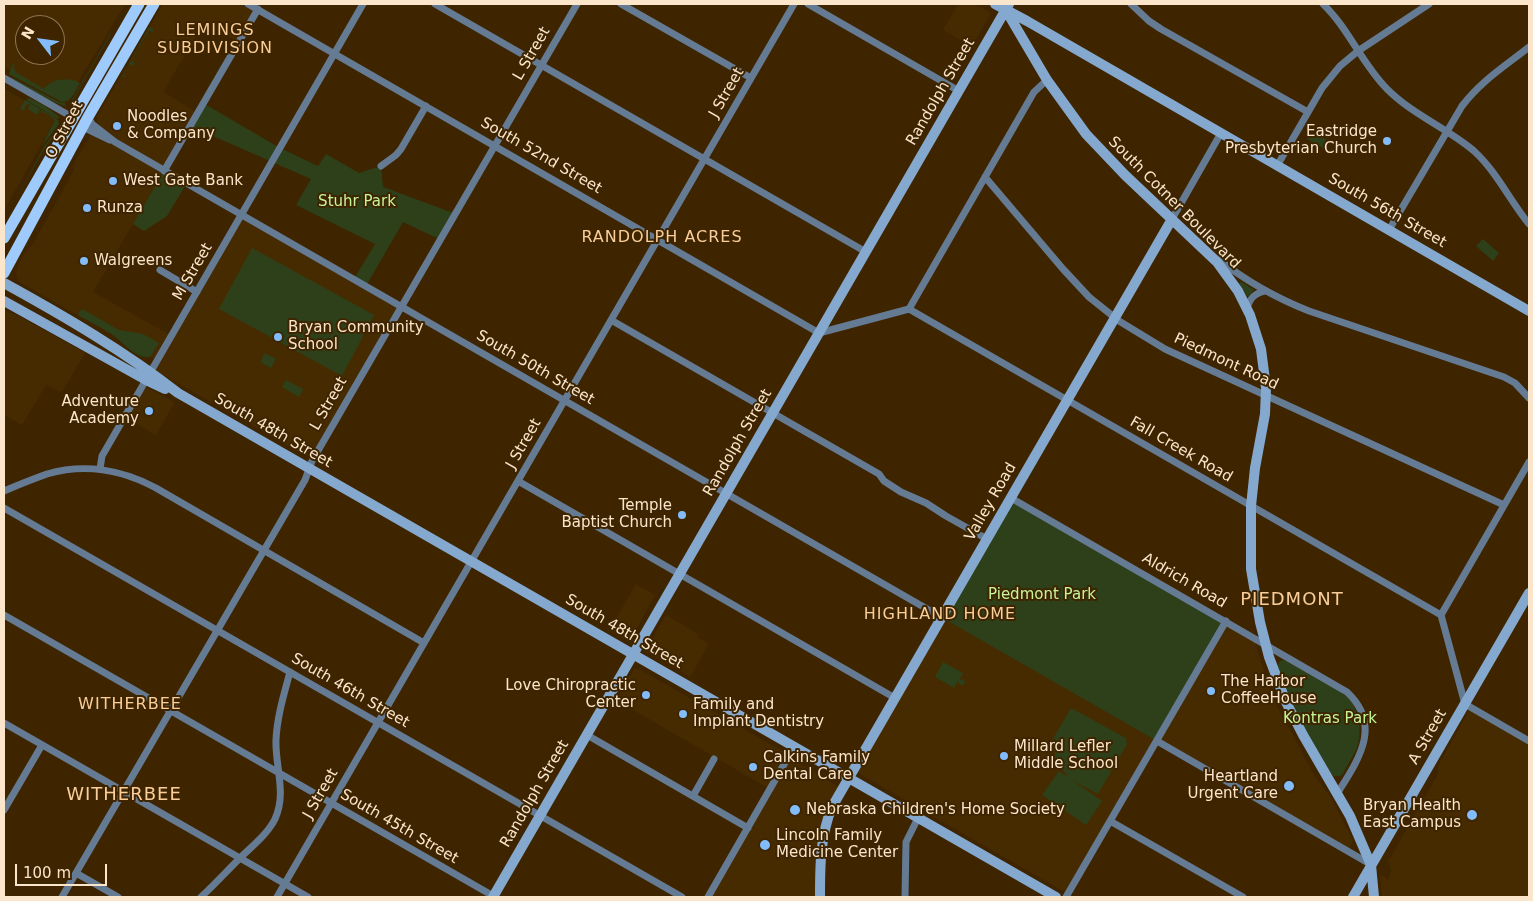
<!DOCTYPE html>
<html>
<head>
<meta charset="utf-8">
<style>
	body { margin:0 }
	#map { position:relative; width:1533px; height:901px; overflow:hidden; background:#3e2500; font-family:"DejaVu Sans",sans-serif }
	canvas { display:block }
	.frame { position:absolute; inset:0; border:5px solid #fbe5cb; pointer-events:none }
	.north { position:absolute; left:15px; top:15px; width:50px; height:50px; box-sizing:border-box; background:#3e2500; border:1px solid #8a7251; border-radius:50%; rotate:300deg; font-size:14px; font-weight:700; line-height:20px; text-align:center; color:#fbe5cb }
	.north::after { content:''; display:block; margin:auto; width:18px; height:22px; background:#82bcfa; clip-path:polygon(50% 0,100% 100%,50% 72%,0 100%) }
	.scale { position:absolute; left:15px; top:864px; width:92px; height:22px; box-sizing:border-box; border:2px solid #fbe5cb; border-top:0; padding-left:6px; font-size:15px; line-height:18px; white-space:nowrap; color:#fbe5cb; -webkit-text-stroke:4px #3e2500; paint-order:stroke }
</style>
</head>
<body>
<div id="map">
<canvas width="1533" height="901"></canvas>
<div class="frame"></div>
<div class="north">N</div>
<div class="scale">100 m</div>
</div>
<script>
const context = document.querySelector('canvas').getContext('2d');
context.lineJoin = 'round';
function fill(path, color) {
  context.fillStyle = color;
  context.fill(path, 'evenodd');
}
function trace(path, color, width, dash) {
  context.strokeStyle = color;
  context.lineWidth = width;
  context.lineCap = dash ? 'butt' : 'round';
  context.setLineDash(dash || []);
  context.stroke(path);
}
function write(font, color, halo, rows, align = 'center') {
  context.font = font + ' "DejaVu Sans",sans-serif';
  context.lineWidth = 4;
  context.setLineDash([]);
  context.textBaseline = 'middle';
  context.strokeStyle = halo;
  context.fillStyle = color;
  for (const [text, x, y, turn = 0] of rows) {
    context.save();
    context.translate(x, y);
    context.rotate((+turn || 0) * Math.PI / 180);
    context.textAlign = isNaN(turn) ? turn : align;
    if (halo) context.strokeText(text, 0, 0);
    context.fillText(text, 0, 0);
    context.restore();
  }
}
fill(new Path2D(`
	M4 4H125L78 82 62 79 56 81 46 91 4 66ZM25 25H55V55H25Z
	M163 4H248L258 9 239 42 204 23 163 92 198 113 93 292 172 336 242 215 402 307 313 460 153 369 158 360 128 347 111 334 18 281 16 274 19 264 25 253 33 244 73 172 74 163 93 132 99 129 97 117Z
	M958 4H974L991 13 972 46 943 30Z
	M4 89 56 118 4 210Z
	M4 310 16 315 85 353 62 392 46 385 22 425 4 415Z
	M143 386 175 402 156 435 125 417Z
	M636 584 655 595 629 642 609 631Z
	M666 615 698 634 697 637 709 644 690 677 645 651Z
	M941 617 1226 621 1255 638 1257 650 1274 700 1314 775 1331 798 1353 841 1348 850 1157 741 1068 894 853 770Z
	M634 669H639L782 751 787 760 789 757 842 789 832 807 820 897H708L770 789 616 700Z
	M1471 707 1529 741V897H1382L1380 874 1388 880 1391 871 1388 859 1391 857 1438 774V766Z`), '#472b00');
fill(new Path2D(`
	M149 27 153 29V32L149 30 131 61 135 63 134 66 129 64 123 74 126 77H122Z
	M112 31 111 34 73 100 69 105Z
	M15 64 13 69 16 70 15 72 44 89C50 79 68 76 80 83 75 91 72 102 62 102L9 74 12 65Z
	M9 76 59 102 65 103 66 106C52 104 26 86 13 79Z
	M29 98 45 106 59 117 58 119 26 100Z
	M25 100 40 109 37 115 28 109 30 105 28 104 25 106 24 111 20 109Z
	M203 103 280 148 318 166 326 154 359 173 381 166 383 187 456 214 441 240 403 222 366 286 354 279 375 244 296 205 311 179 190 126Z
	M42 110 58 120 59 124 41 147 55 120 47 114 41 112Z
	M60 126V128L46 146 18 195 45 145Z
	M1314 134 1330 141 1326 150 1307 139 1309 136Z
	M164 171 187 183 167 216 144 231 133 224Z
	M1483 239 1499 253 1493 261 1476 246Z
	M252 248 374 315 342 376 219 309Z
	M1240 282H1242L1254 290 1248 297 1239 284Z
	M82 309 119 330 143 334 159 343 150 357C134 359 123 341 110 333 100 327 90 321 79 316L78 314Z
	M265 353 276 359 271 368 260 362Z
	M286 380 303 389 299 397 282 387Z
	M1011 498 1226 621 1157 741 941 617Z
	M1285 660C1302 670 1340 687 1351 701 1358 711 1361 727 1359 739 1358 751 1348 762 1343 774L1340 776H1334L1331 773 1303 726 1277 667 1280 661Z
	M943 662 963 673 959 680 964 679 965 684 960 685 958 681 954 688 935 677Z
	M1071 708 1126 738 1127 744 1098 794 1072 780 1102 801 1086 825 1042 795 1059 771 1069 778 1055 760 1054 737Z`), '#2d4019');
trace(new Path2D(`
	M248 4 819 333 909 309 1441 615 1465 704 1529 741
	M435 4 866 252
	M621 4 751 78
	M808 4 959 91
	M1131 4 1149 21 1161 29 1308 112
	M1323 4C1349 29 1362 64 1387 89 1413 115 1447 128 1474 151 1497 172 1510 201 1529 224
	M4 78 72 117
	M88 117 92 124 115 142 941 617
	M83 127 110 140
	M381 166 396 155 401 149 426 106
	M1277 166 1322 88 1340 66 1358 51 1429 4
	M164 171 258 9
	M985 177 1063 269 1089 297 1119 321 1165 349 1504 505
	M1172 219 1221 133
	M1389 230 1462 106C1482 80 1504 67 1529 47
	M1218 259C1246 281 1276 298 1309 311L1504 377 1515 383 1529 398
	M160 270 197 292
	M1247 308C1250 298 1255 293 1265 291
	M909 309 1034 92 1047 80
	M611 320 879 474 884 481 901 492 926 503 946 516 987 539
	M100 469 102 456 363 4
	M518 481 895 698
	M4 491C18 485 33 479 47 474 85 463 123 470 156 488L424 643
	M1011 498 1347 692C1383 726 1358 760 1337 794
	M4 508 682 897
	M4 615 495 897
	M1441 615 1529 462
	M4 723 308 897
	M587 735 748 828
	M1157 741 1370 864
	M693 796 714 759
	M4 810 42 745
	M1110 821 1243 897
	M76 873 118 897
	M62 897 305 480 312 461 577 4
	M201 897C214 885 226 872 239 859 251 847 267 835 275 819 287 793 275 767 276 740 277 717 284 694 290 672
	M277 897 794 4
	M708 897 794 747
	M905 897 906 842 918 818
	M1066 897 1226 621`), '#657b93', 7);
trace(new Path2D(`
	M995 4 1027 21 1529 311
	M1004 7 1047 80 1086 134 1125 175 1217 262 1238 291 1250 315 1261 349 1266 388 1265 414 1255 468 1251 506V569L1260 622 1269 657 1286 702 1303 735 1350 816 1371 865 1374 897
	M4 283C64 316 124 351 178 393L1056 897
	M4 301 146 380 165 389
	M493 897 1009 4
	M820 897C820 866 820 836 832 807L1172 219
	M1353 897 1529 593`), '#85a8ce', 10);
trace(new Path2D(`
	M4 238 139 4
	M4 273 88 117 154 4`), '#9ecbfc', 11);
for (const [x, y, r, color] of [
	[117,126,5,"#82bcfa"],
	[1387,141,5,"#82bcfa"],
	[113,181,5,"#82bcfa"],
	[87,208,5,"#82bcfa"],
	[84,261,5,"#82bcfa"],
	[278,337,5,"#82bcfa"],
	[149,411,5,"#82bcfa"],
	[682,515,5,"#82bcfa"],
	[1211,691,5,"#82bcfa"],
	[646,695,5,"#82bcfa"],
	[683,714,5,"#82bcfa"],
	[1004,756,5,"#82bcfa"],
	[753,767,5,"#82bcfa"],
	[1289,786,6,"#82bcfa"],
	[795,810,6,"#82bcfa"],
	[1472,815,6,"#82bcfa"],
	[765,845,6,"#82bcfa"]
]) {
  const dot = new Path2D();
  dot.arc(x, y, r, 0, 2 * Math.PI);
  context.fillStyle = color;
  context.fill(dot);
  trace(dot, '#3e2500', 2);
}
write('15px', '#fbe5cb', '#3e2500', [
	["L Street",532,54,-60],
	["Randolph Street",941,92,-60],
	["J Street",727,93,-60],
	["O Street",65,130,-62],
	["South 52nd Street",541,156,30],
	["South Cotner Boulevard",1174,203,45],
	["South 56th Street",1387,211,30],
	["M Street",193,272,-60],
	["Piedmont Road",1226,362,25],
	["South 50th Street",535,368,30],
	["L Street",329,404,-60],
	["South 48th Street",273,431,30],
	["Randolph Street",738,443,-60],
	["J Street",524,444,-60],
	["Fall Creek Road",1181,450,30],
	["Valley Road",991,502,-60],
	["Aldrich Road",1184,581,30],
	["South 48th Street",624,632,30],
	["South 46th Street",350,691,30],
	["A Street",1428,737,-60],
	["J Street",321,794,-60],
	["Randolph Street",535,794,-60],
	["South 45th Street",399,827,30]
]);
write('15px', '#fbe5cb', '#3e2500', [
	["Noodles",127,117],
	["& Company",127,134],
	["Eastridge",1377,132,"right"],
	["Presbyterian Church",1377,149,"right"],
	["West Gate Bank",123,181],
	["Runza",97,208],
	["Walgreens",94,261],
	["Bryan Community",288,328],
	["School",288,345],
	["Adventure",139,402,"right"],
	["Academy",139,419,"right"],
	["Temple",672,506,"right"],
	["Baptist Church",672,523,"right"],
	["The Harbor",1221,682],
	["CoffeeHouse",1221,699],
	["Love Chiropractic",636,686,"right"],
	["Center",636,703,"right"],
	["Family and",693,705],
	["Implant Dentistry",693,722],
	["Millard Lefler",1014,747],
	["Middle School",1014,764],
	["Calkins Family",763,758],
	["Dental Care",763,775],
	["Heartland",1278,777,"right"],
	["Urgent Care",1278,794,"right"],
	["Bryan Health",1461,806,"right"],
	["East Campus",1461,823,"right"],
	["Nebraska Children's Home Society",806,810],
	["Lincoln Family",776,836],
	["Medicine Center",776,853]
], 'left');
write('15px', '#c5f598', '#3e2500', [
	["Stuhr Park",357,202],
	["Piedmont Park",1042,595],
	["Kontras Park",1330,719]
]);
context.letterSpacing = '1px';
write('16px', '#face9a', '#3e2500', [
	["LEMINGS",215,31],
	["SUBDIVISION",215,49],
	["RANDOLPH ACRES",662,238],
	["HIGHLAND HOME",940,615],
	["WITHERBEE",130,705]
]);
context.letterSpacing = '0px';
context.letterSpacing = '1px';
write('18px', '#face9a', '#3e2500', [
	["PIEDMONT",1292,600],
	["WITHERBEE",124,795]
]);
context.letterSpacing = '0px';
</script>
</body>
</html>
